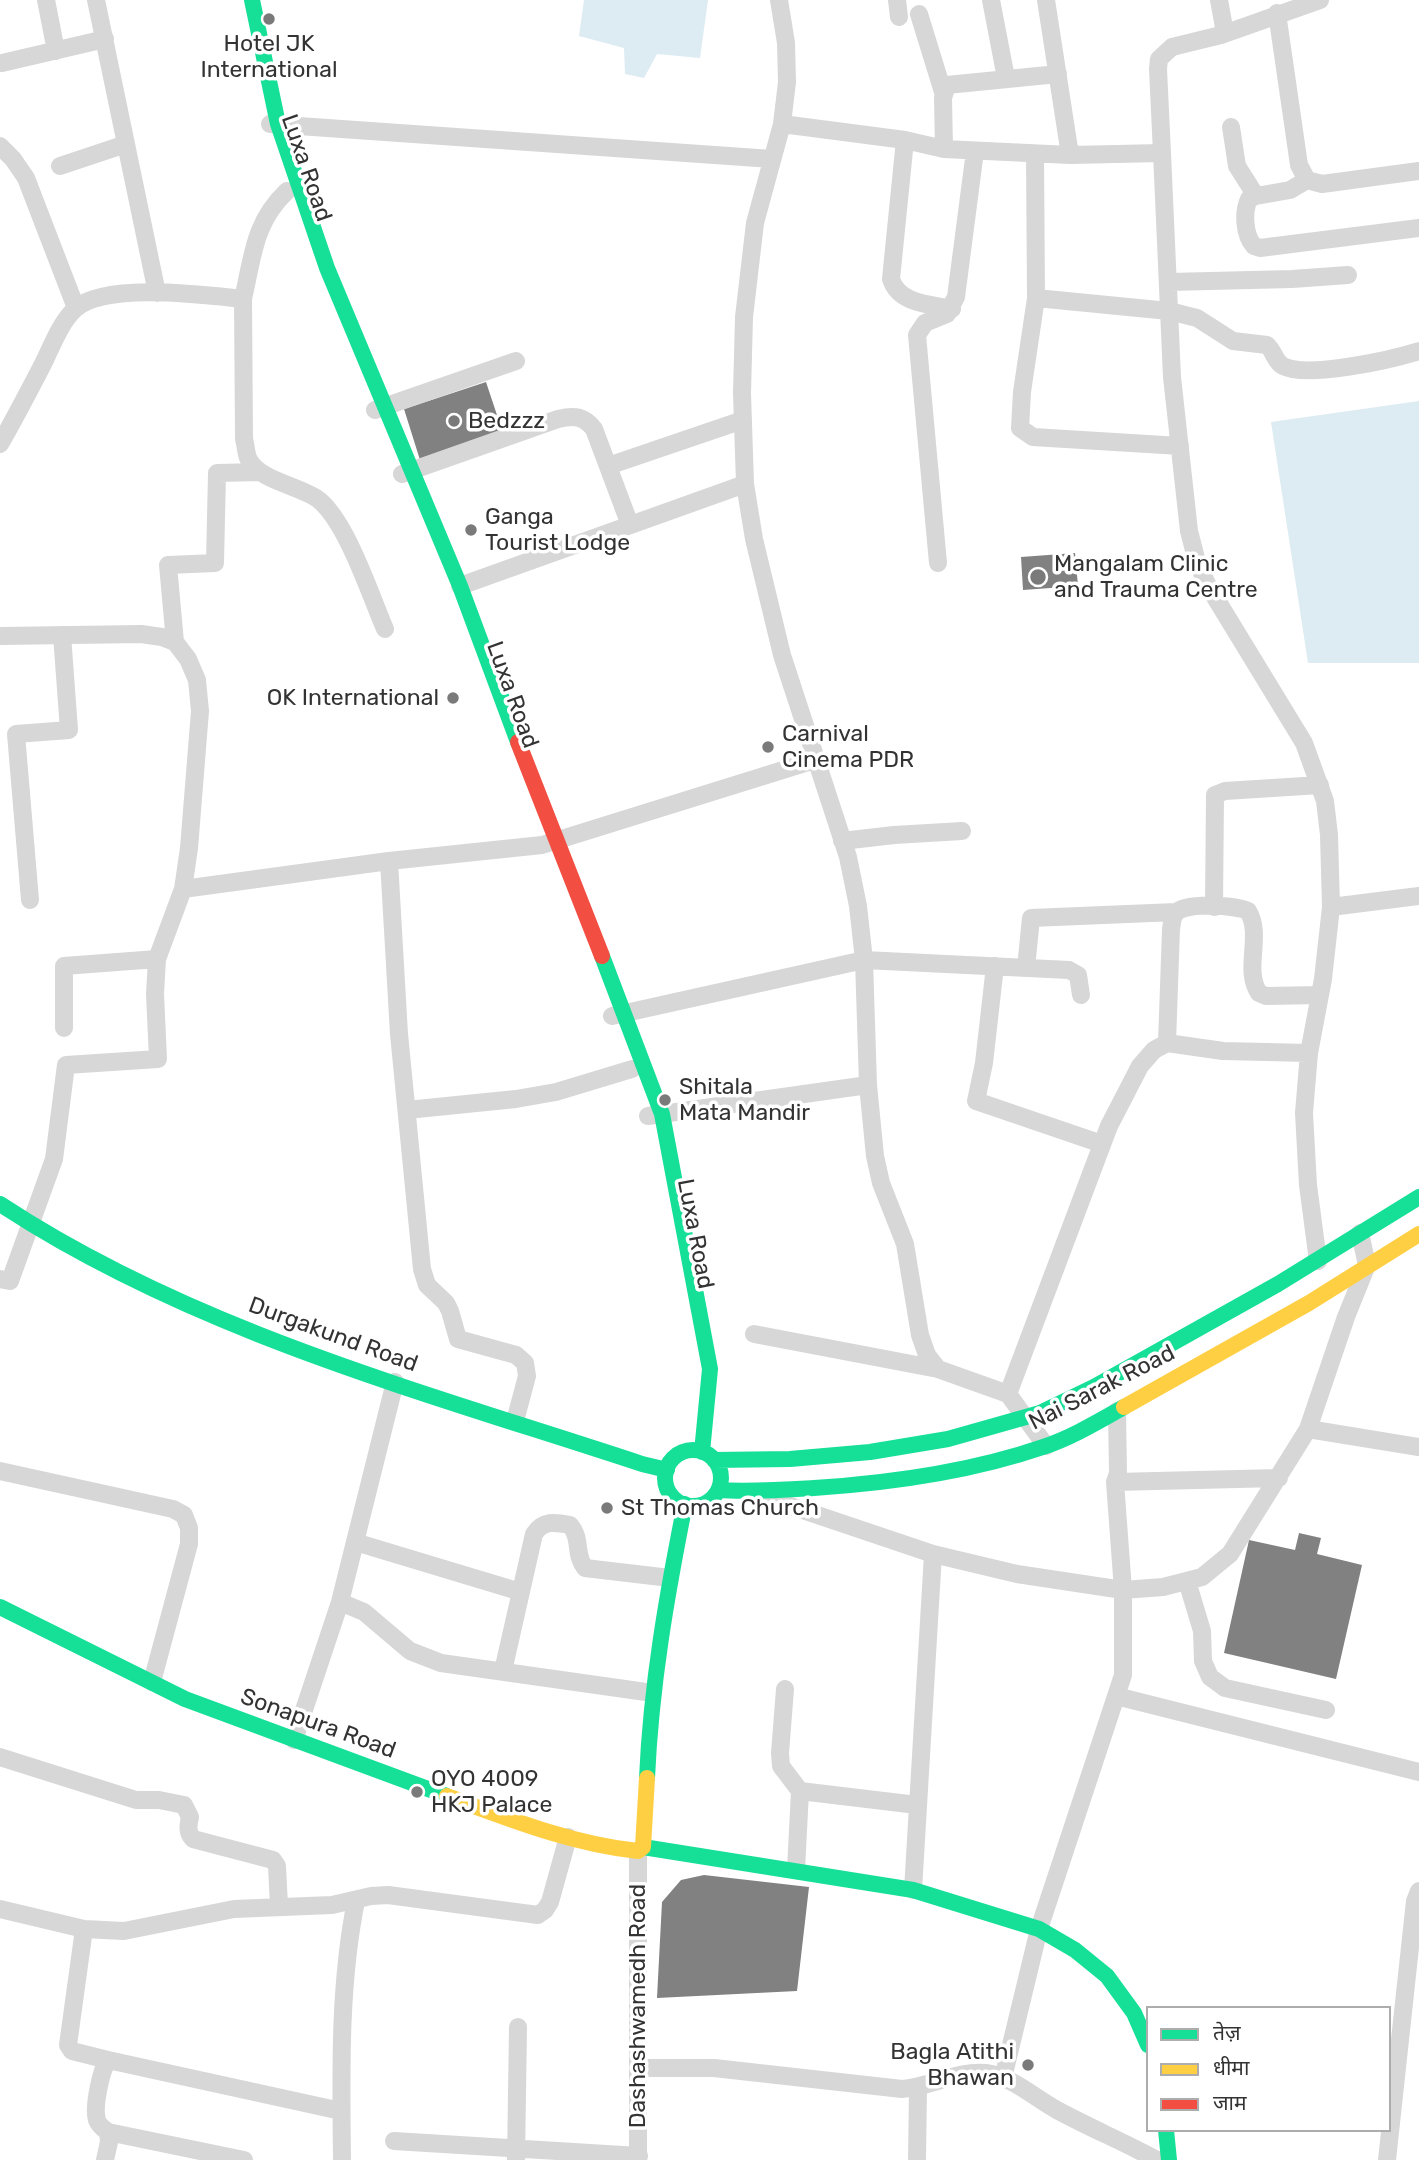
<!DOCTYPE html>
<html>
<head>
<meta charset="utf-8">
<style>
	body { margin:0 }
	#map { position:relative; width:1419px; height:2160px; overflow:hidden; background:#fff; font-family:Rubik,"Noto Sans Devanagari",sans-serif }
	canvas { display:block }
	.legend { position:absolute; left:1146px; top:2006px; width:245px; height:126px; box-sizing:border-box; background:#fff; border:2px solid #adadad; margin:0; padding:9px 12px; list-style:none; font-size:21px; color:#333 }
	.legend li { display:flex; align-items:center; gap:14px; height:35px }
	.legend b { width:35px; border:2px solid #adadad }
</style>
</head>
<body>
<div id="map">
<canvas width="1419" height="2160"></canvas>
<ul class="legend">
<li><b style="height:9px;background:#16e098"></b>तेज़</li>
<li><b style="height:9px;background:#ffcf43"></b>धीमा</li>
<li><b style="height:9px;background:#f24e42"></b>जाम</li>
</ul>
</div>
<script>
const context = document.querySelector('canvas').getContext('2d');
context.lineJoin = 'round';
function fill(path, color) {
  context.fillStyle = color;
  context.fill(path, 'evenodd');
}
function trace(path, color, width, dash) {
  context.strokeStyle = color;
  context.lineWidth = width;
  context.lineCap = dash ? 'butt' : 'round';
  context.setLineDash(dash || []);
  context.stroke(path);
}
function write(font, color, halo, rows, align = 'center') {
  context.font = font + ' Rubik,sans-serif';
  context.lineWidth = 7;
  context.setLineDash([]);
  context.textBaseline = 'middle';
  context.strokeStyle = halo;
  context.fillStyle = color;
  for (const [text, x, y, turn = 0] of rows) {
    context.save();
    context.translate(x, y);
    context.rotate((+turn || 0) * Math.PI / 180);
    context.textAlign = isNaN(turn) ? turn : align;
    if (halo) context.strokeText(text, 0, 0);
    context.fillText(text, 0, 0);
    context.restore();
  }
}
fill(new Path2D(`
	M584 0H708L700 58 657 54 644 78 625 74 624 48 579 36Z
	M1419 401V663H1308L1271 422Z`), '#ddebf3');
fill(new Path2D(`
	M486 382 503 433 420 460 404 409Z
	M1075 553 1078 586 1023 590 1021 557Z
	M1299 1533 1321 1538 1317 1554 1362 1565 1336 1679 1224 1653 1249 1540 1295 1550Z
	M704 1875 809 1887 797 1991 657 1998 662 1902 681 1880Z`), '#818181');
trace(new Path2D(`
	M46 0 56 51
	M96 0 157 293
	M779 0 786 43 787 82 782 124 755 223 744 317 742 393 745 484 754 539 782 655 848 857 858 906 864 960 868 1085 875 1156 881 1183 905 1244 920 1335 927 1355 938 1369 1008 1394 1046 1446
	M897 0 899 17
	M991 0 1006 78
	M1046 0 1070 155
	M1219 0 1225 33
	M1277 13 1299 165 1307 180 1322 184 1419 171
	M919 14 943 92
	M2 63 105 39
	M270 124 772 159
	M782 124 905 140 944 149 1070 155 1162 153 1172 377 1189 531 1197 562 1207 584 1304 743 1325 801 1329 835 1331 907 1323 979 1309 1053 1304 1113 1308 1185 1318 1261
	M1231 127 1237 166 1256 196
	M905 140 891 279C899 304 929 304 952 309
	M0 146 13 159 26 178 76 308
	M944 149 943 98 947 85 1058 74
	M1162 153 1158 69 1159 59 1172 47 1221 35 1320 0
	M1035 154 1036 298
	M60 166 126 144
	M1307 180 1290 190 1256 196 1249 199C1243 212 1244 235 1254 246L1260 248 1419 228
	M1169 282 1292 279 1348 275
	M243 299 244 439C246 446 246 455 249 460 260 481 301 486 319 500 347 523 370 594 385 629
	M375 410 516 361
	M0 444C15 418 29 391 43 364 52 346 60 323 75 309 105 282 204 295 243 299 253 256 254 222 287 191
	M1180 446 1033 437 1020 428 1022 392 1036 298 1169 311 1197 318 1233 341 1267 345C1274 351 1275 362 1283 366 1308 379 1393 359 1419 351
	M608 466 743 420
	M402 474 558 419C574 415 584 416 594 429L630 525
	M938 563 917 335 925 323 947 314 956 297 975 151
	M460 586 745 484
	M0 636 141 634 162 637 175 642 188 659 197 680 200 711 189 848 183 889 157 959 155 994 158 1059 66 1065 54 1159 10 1281 0 1279
	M175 642 168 565 215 563 217 473 260 472
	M842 841 894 835 962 831
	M389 861 399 1034 422 1269 427 1285 446 1303 450 1311 458 1339 516 1355 525 1363 527 1376 515 1421
	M183 889 389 861 542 845 815 760
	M30 900 16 734 69 730 62 635
	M1214 907 1215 795 1225 791 1320 785
	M1331 907 1419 896
	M995 966 984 1063 976 1101 1102 1144
	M1026 968 1031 918 1176 912
	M612 1016 864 960 1069 970 1078 975 1081 995
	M64 1028V966L157 959
	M1167 1043 1171 929C1172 924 1172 917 1176 913 1184 902 1237 905 1248 911 1263 935 1243 970 1259 993L1266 996 1319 995
	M407 1110 516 1099 556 1092 632 1069
	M648 1116 868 1085
	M754 1334 938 1369
	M1008 1394 1109 1126 1140 1066 1154 1050 1167 1043 1223 1051 1309 1053
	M1308 1429 1419 1447
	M0 1471 173 1509 184 1515 189 1528V1544L152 1682
	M1115 1482 1279 1478
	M761 1496 933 1554 1017 1574 1123 1590 1163 1587 1202 1577 1230 1554 1308 1429 1346 1317 1367 1265 1360 1233
	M355 1542 521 1592
	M1187 1581 1202 1631 1203 1661 1210 1677 1225 1688 1326 1710
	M340 1602 364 1612 410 1651 441 1663 653 1693
	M503 1671 534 1534C543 1520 555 1522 570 1525 582 1539 574 1554 585 1568L670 1578
	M785 1689 780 1753 781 1766 800 1791 796 1870
	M1116 1696 1419 1772
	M294 1740 340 1602 395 1382
	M0 1757 136 1800H159L184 1805 190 1817C188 1826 187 1832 193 1839L273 1860 277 1866 279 1906
	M800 1791 917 1805
	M638 1851V2160
	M913 1890 933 1554
	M0 1909 84 1929 124 1931 234 1909 332 1905 371 1896 388 1895 538 1915 545 1910 550 1902 568 1837
	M84 1929 68 2045 72 2051 108 2060
	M639 2068H714L902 2089C930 2087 958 2070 986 2073 1011 2076 1035 2098 1057 2110 1090 2128 1124 2142 1157 2160
	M1003 2078 1039 1929 1123 1675V1590L1115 1482 1118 1473 1117 1411
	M108 2132 244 2160
	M394 2141 639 2156
	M105 2160 109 2142 108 2132C103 2128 99 2126 97 2120 93 2107 101 2070 108 2060L341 2111
	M342 2160C341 2074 339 1985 356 1901
	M516 2160 518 2027
	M917 2160 918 2088
	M1387 2160 1415 1901 1419 1891`), '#d7d7d7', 18);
trace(new Path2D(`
	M252 0 278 124 327 268 460 586 518 742
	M602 956 662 1114 710 1369 702 1452
	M0 1204C193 1331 424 1392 642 1464L667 1470
	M665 1478a28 28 0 1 1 56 0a28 28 0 1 1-56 0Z
	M714 1460 790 1459 870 1452 948 1439 1040 1413 1094 1387 1278 1284 1419 1197
	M718 1490C750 1492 781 1490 814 1488 891 1483 970 1472 1043 1447 1071 1438 1099 1421 1124 1407
	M0 1607 185 1699 447 1796
	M647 1778C651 1685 667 1594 685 1504
	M643 1847 913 1890 1039 1929 1075 1950 1107 1976 1134 2013 1148 2045
	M1166 2130 1169 2160`), '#16e098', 16);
trace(new Path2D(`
	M1124 1407 1309 1303 1419 1234
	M447 1796C509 1819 572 1844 638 1851L643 1847 647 1778`), '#ffcf43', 16);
trace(new Path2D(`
	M518 742 602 956`), '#f24e42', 16);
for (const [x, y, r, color] of [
	[269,19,7,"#7a7a7a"],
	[454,421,7,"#7a7a7a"],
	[471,530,7,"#7a7a7a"],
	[1038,577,9,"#7a7a7a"],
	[453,698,7,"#7a7a7a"],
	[768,747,7,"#7a7a7a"],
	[665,1100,7,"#7a7a7a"],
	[607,1508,7,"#7a7a7a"],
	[417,1792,7,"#7a7a7a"],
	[1028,2065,7,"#7a7a7a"]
]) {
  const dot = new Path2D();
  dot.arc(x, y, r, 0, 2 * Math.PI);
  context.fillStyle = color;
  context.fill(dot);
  trace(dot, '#fff', 2.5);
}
write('23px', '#333', '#fff', [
	["Hotel JK",269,44,"center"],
	["International",269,70,"center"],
	["Bedzzz",468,421],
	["Ganga",485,517],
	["Tourist Lodge",485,543],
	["Mangalam Clinic",1054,564],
	["and Trauma Centre",1054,590],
	["OK International",439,698,"right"],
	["Carnival",782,734],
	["Cinema PDR",782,760],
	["Shitala",679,1087],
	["Mata Mandir",679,1113],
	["St Thomas Church",621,1508],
	["OYO 4009",431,1779],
	["HKJ Palace",431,1805],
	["Bagla Atithi",1014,2052,"right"],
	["Bhawan",1014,2078,"right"]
], 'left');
write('23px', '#333', '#fff', [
	["Luxa Road",306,168,71],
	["Luxa Road",512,695,70],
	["Luxa Road",695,1234,79],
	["Durgakund Road",333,1335,20],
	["Nai Sarak Road",1102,1388,-27],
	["Sonapura Road",318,1724,20],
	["Dashashwamedh Road",638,2006,-90]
]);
</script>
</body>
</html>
